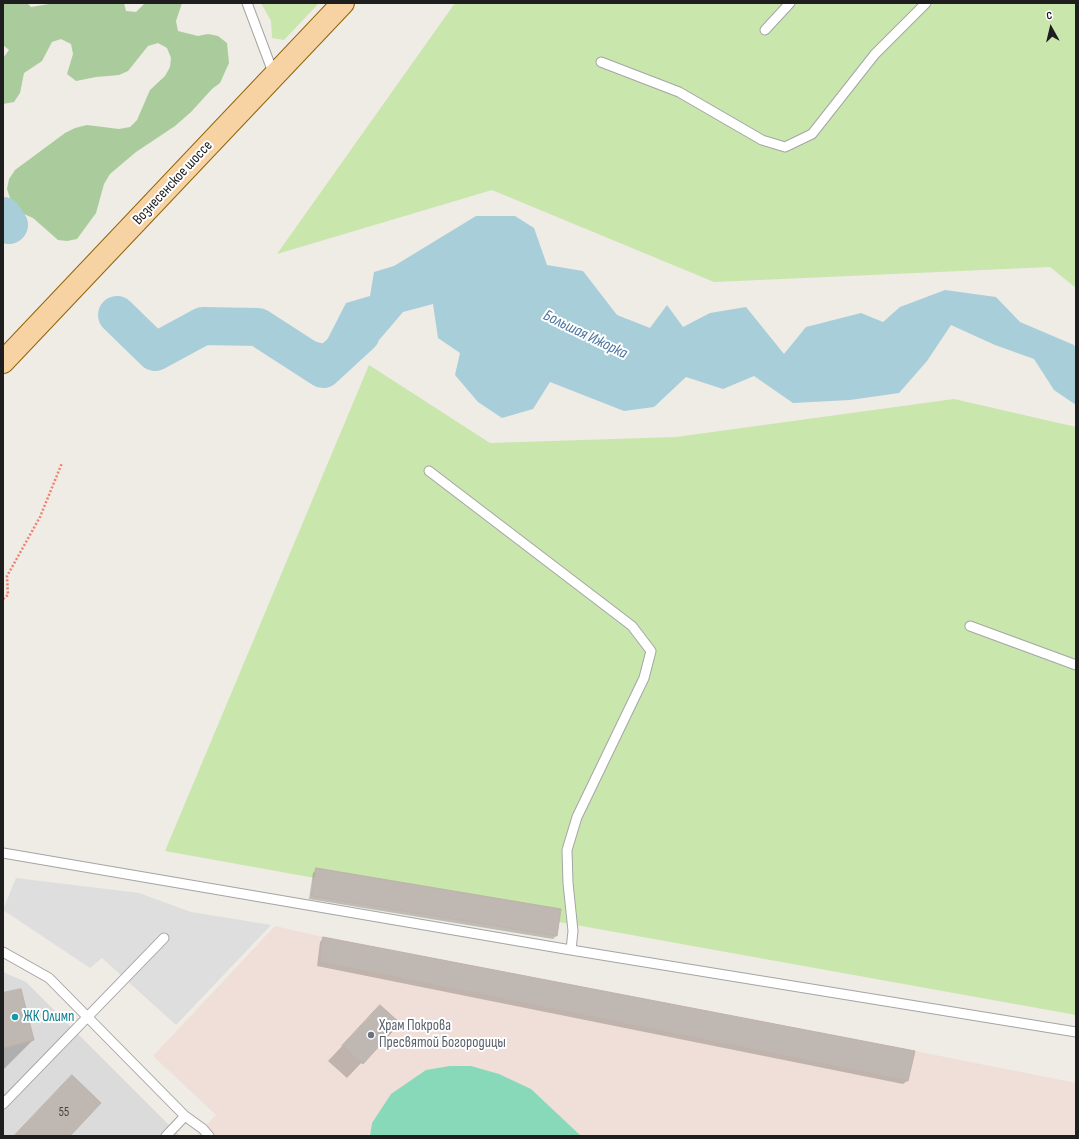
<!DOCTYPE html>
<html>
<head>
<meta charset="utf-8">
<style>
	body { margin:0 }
	#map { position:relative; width:1079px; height:1139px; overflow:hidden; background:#efebe5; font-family:"Sofia Sans Condensed",sans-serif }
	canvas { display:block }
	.frame { position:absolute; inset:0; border:4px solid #1e1e1e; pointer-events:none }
	.north { position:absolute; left:1031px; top:8px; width:40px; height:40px; -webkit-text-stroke:3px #fff; paint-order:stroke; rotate:352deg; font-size:11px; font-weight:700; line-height:16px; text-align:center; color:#1e1e1e }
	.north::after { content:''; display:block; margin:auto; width:14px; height:18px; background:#1e1e1e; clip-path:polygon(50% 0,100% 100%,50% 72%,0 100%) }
</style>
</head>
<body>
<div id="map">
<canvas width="1079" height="1139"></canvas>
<div class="frame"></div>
<div class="north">С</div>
</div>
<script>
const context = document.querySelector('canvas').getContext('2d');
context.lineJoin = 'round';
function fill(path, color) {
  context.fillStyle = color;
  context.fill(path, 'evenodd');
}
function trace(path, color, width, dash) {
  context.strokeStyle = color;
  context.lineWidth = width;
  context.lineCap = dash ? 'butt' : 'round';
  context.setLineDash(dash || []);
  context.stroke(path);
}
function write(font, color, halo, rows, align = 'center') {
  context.font = font + ' "Sofia Sans Condensed",sans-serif';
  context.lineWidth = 4;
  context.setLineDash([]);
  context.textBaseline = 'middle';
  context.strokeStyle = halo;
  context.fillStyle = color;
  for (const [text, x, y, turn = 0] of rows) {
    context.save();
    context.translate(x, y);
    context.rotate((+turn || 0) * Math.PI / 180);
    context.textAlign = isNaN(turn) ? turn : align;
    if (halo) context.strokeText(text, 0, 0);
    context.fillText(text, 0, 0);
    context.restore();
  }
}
fill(new Path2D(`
	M3 972 26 982 180 1136H3Z`), '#dcdbdb');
fill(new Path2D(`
	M275 926 323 937 320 962 907 1081 915 1051 1076 1083V1136H196L216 1115 153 1056Z`), '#f0dfd9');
fill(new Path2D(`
	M261 3H319L284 40 272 38 271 21Z
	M455 3H1076V288L1050 267 714 282 492 190 277 254Z
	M369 365 490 443 676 437 954 399 1076 427V1015L165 851Z`), '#c9e6ad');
fill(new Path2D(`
	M3 3H27L31 7 55 3H124L126 11 136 12 145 3H182L176 21 178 31 198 36 208 34 218 36 227 43 229 63 220 83 212 89 191 112 175 126 136 152 110 174 104 184 96 213 77 239 67 241 58 240 33 218 24 214 16 207 10 198 7 189 9 179 15 170 65 133 75 128 87 125 119 129 130 127 137 120 150 90 165 76 170 67 171 58 167 48 158 43 148 46 128 71 119 75 96 77 76 81 67 74 73 54 71 44 61 39 52 42 42 61 24 73 20 93 14 102 3 104V58L9 50 3 45Z`), '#aacc9c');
fill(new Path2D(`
	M450 1066H471L499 1074 531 1089 581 1136H370L372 1123 391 1094 426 1070Z`), '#87d9ba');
fill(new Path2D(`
	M16 878 139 893 191 912 271 925 176 1025 102 958 90 968 3 910Z`), '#dedede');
fill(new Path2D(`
	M476 216H515L534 228 547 265 583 271 617 315 650 328 667 305 683 327 710 313 746 307 784 354 806 327 861 313 883 322 900 307 945 290 996 297 1020 322 1074 345 1076 349V405L1054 390 1034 359 995 345 951 325 927 361 899 393 850 400 793 403 754 376 723 389 686 377 654 407 624 411 550 382 533 409 502 418 478 402 455 375 460 353 438 338 433 304 403 312 380 339 323 369 258 327 325 344 346 303 370 296 374 272 394 266Z`), '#a8ceda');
fill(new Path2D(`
	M316 870 556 936 553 939 309 899 313 873Z
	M324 938 914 1052 907 1081 903 1084 317 966 320 942Z
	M3 994 33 1040 3 1070Z
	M380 1006 399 1023 347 1078 328 1061Z`), '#0003');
trace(new Path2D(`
	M3 216 9 225
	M117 315 155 352 203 326 258 327 323 369 361 334`), '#a8ceda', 38);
const building = new Path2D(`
	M316 868 561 909 557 936 312 896Z
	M323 937 915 1051 908 1081 320 962Z
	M21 989 34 1040 3 1048V993Z
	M380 1005 400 1023 363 1064 342 1046Z
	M72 1075 101 1103 70 1136H14Z`);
fill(building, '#bfb7b1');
trace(building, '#bfb2a8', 1);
const lane = new Path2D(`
	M247 3 274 75
	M765 30 790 3
	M601 62 679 92 762 140 785 147 812 134 875 54 926 3
	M429 471 632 626 651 651 644 678 577 817 567 850 568 883 573 931 571 950
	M970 626 1076 665
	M3 853 571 950 1076 1032
	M3 952 49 978 185 1116 203 1129 209 1136
	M3 1104 164 938
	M166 1136 185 1116`);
const primary = new Path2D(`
	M3 362 343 3`);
trace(lane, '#a5a5a5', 11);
trace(primary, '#906408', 24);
trace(new Path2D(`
	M3 599 8 595 7 576 40 517 62 463`), '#f28072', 2.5, [2, 2]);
trace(lane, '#fff', 9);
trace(primary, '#f7d2a2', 22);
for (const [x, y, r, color] of [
	[15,1017,4,"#0f9aa8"],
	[371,1035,4,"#6b7280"]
]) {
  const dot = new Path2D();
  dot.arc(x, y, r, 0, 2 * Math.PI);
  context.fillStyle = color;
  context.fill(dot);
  trace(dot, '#fff', 1.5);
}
write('13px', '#464443', null, [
	["55",64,1113]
]);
write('15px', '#1e1e1e', '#fff', [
	["Вознесенское шоссе",173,183,-47]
]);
write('15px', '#0d838f', '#fff', [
	["ЖК Олимп",23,1017]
], 'left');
write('15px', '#5b616d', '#fff', [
	["Храм Покрова",379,1026],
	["Пресвятой Богородицы",379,1043]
], 'left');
write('italic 16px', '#4d77a1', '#fff', [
	["Большая Ижорка",585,335,26]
]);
</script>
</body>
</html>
